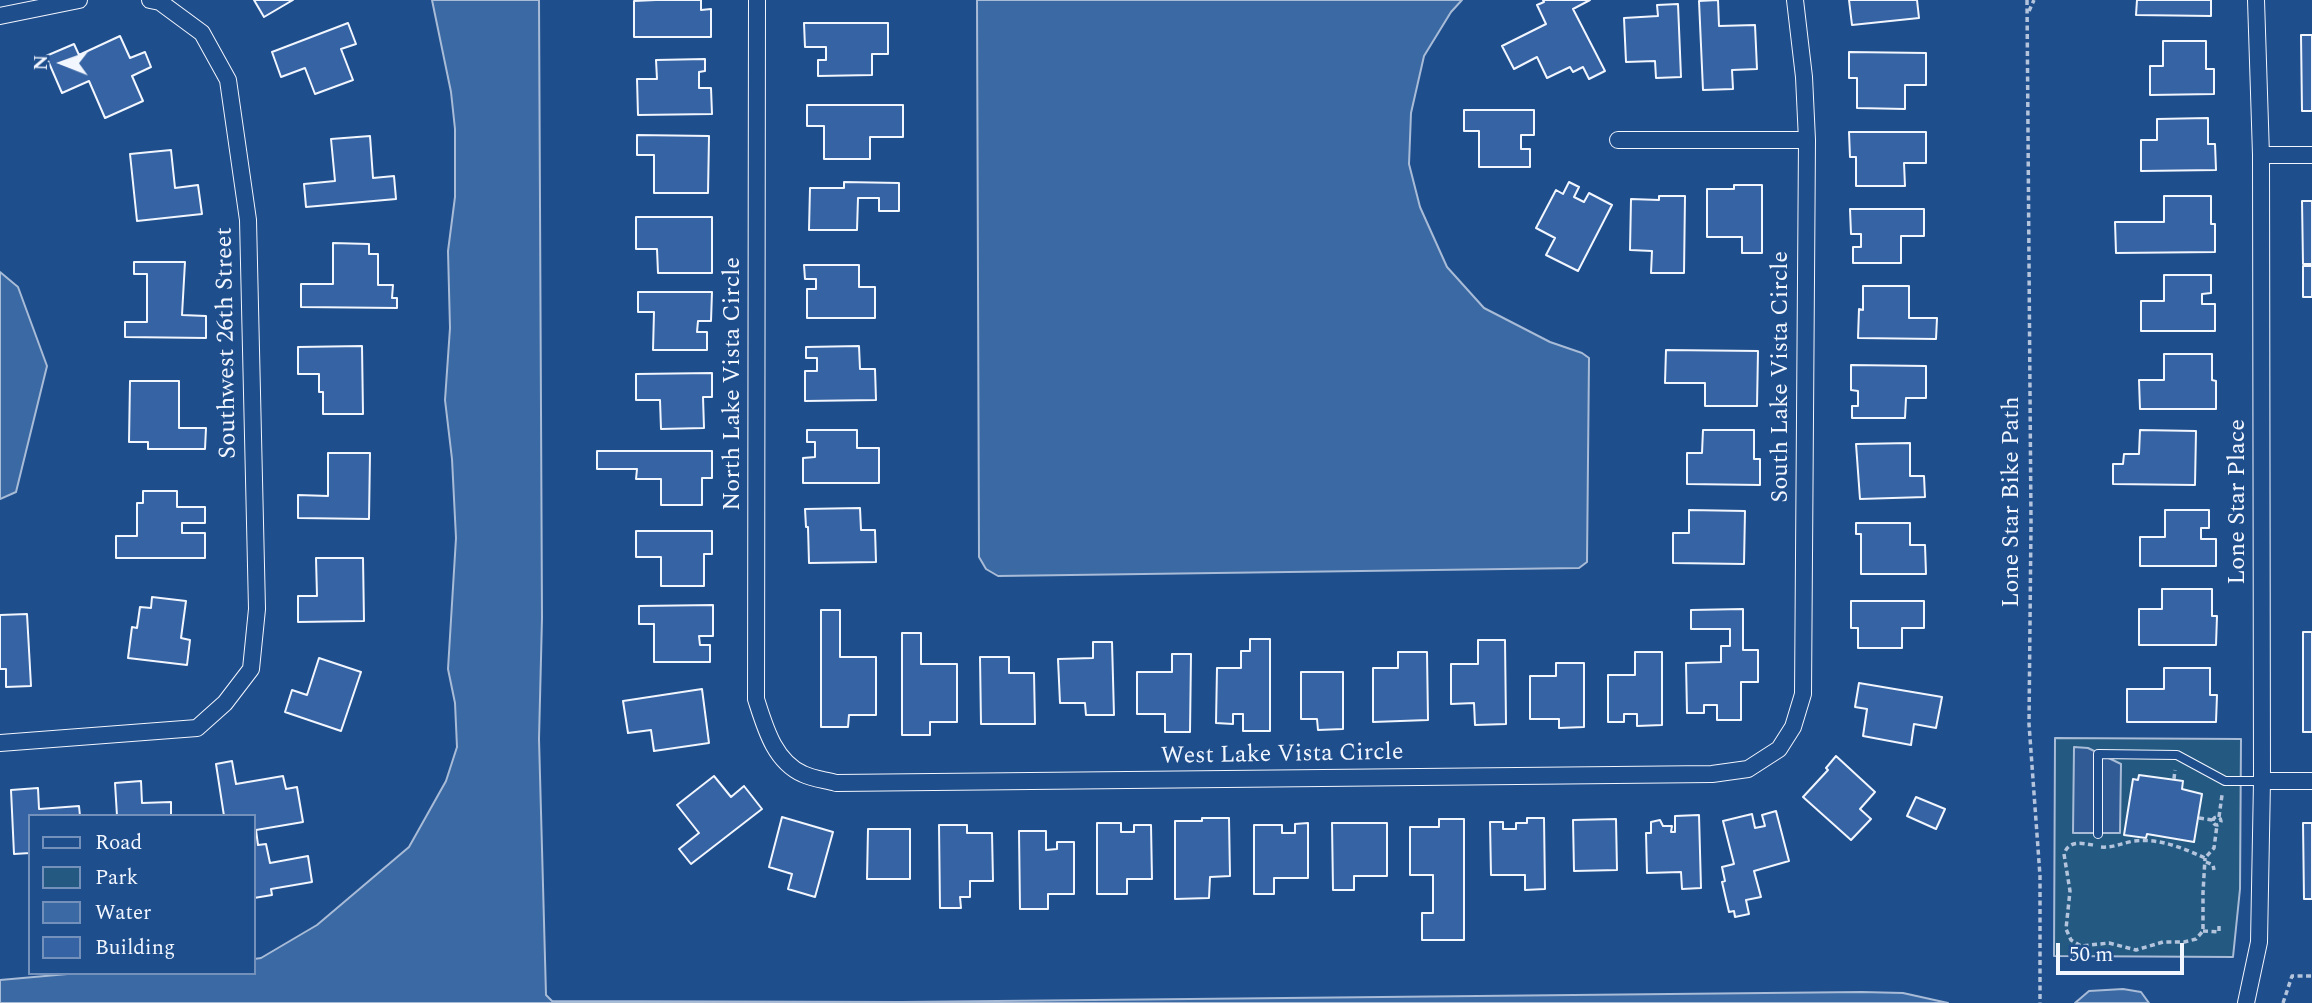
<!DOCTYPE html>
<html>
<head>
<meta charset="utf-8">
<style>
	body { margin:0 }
	#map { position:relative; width:2312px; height:1003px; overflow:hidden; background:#1f4e8c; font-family:Spectral,serif }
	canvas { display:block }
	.legend { position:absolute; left:28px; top:814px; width:228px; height:161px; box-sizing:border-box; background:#1f4e8c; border:2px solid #7391ba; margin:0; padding:9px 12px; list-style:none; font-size:21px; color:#f2f6ff }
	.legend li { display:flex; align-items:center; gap:14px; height:35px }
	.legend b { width:35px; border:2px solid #7391ba }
	.north { position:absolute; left:28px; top:28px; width:70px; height:70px; -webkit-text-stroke:5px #1f4e8c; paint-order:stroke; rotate:271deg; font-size:19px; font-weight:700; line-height:28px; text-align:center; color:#f2f6ff }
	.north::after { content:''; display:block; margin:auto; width:24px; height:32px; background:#f2f6ff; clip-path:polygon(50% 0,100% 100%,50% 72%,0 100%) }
	.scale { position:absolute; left:2056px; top:943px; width:128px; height:32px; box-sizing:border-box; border:4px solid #f2f6ff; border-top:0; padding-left:9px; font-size:21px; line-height:24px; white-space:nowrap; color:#f2f6ff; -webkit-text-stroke:5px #1f4e8c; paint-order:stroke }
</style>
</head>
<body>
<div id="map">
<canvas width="2312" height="1003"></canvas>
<ul class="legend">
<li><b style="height:9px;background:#1f4e8c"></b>Road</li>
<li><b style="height:19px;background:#245a82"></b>Park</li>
<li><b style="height:19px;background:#3b69a3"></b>Water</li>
<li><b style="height:19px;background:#3563a3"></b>Building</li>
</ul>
<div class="north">N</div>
<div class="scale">50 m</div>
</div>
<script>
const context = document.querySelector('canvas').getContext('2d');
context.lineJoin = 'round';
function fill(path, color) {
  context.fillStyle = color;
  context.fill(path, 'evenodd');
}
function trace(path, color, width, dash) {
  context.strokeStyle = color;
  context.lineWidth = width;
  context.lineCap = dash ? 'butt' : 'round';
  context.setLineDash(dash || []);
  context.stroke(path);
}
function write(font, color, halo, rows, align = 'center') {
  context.font = font + ' Spectral,serif';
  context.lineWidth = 5;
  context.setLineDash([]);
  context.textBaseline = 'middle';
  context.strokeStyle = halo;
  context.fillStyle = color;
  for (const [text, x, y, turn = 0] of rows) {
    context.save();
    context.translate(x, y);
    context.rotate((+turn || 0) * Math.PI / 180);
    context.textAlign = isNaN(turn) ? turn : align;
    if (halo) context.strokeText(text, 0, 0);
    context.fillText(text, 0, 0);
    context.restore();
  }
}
const green = new Path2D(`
	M2055 738 2241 739 2240 889 2233 957 2054 956Z`);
fill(green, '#245a82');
trace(green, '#a8bbd7', 2);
const parking = new Path2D(`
	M2074 747 2088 748 2121 764 2120 833H2073Z`);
fill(parking, '#305b95');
trace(parking, '#a8bbd7', 2);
const water = new Path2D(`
	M432 0H539L542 618 539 739 546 995 552 1001 901 1002 1862 992 1903 993 1948 1003H0V980L79 973H254V959L261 958 317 925 409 847 446 781 457 747 455 703 448 669 456 538 452 459 445 400 450 328 448 251 455 197V129L451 92Z
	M977 0H1462L1451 12 1424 56 1411 113 1409 164 1420 207 1447 267 1484 308 1550 342 1582 353 1589 358 1587 562 1579 568 998 576 986 569 979 557Z
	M0 272 18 287 47 366 16 492 0 499Z
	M2123 989 2141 992 2149 1003H2075L2089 991Z`);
fill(water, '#3b69a3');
trace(water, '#a8bbd7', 2);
const building = new Path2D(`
	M254 0H293L264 17Z
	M656 0H701V10L711 9V37H634V1Z
	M1543 0H1590L1573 9 1605 71 1589 79 1583 67 1573 72 1570 67 1547 78 1537 57 1514 69 1502 46 1546 24 1537 5 1544 2Z
	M1718 0 1719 26 1755 25 1757 69 1732 70 1733 89 1703 90 1699 1Z
	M1849 0H1917L1919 18 1852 25Z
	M2137 0H2211V16L2136 15Z
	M1678 4 1681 77 1656 78 1655 61 1626 62 1624 18 1658 16 1657 5Z
	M348 23 356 44 341 49 353 80 315 94 305 68 281 77 272 52Z
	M804 23H888V54H872V75L818 76V60H826V47H805Z
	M2301 35H2312V111H2302Z
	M120 36 130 58 145 52 151 67 132 76 143 101 105 118 89 81 62 93 46 56 74 44 79 55Z
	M2163 41H2206V69H2214V94L2150 95V66H2163Z
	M1849 52 1926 53V85H1905V109L1857 108V78H1849Z
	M705 59V71L699 72V88H711L712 114 638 115 637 79H657L656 60Z
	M807 105H903V137H870V159H824V126H807Z
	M1464 110H1534V135H1521V149H1530V167H1479V131H1464Z
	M2208 118V144H2215L2216 170 2141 171V140H2157V119Z
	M1849 132H1926V163H1904L1905 186H1856V157H1850Z
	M637 135 709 136 708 193H654V155H637Z
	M370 136 373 178 394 176 396 199 306 207 304 184 335 181 331 139Z
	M171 150 175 188 198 185 202 214 137 221 130 154Z
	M844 182 899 183V211H879V198H858L857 230H809L810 188H844Z
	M1569 182 1579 187 1574 197 1584 202 1589 193 1612 205 1578 271 1546 255 1555 238 1536 228 1556 190 1563 194Z
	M1734 185H1762V253H1742V237H1707V189H1734Z
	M1659 196H1685L1684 273H1651L1652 251 1630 250 1631 199 1659 200Z
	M2164 196H2211V224H2215V252L2116 253 2115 222H2164Z
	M2302 201H2312V264H2303Z
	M1850 209H1924V236H1901V263H1853V247H1861V234H1851Z
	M636 217H712V273H658L657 249H636Z
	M333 243 369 244V254H378V285H393L392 298H397V308L301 307V284H333Z
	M134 262H185L182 315 206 316V338L125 337V322H147V274H134Z
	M804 265H859V287H875V318H807V289H816V279H805Z
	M2303 266H2312V297H2303Z
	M2164 275H2211V293L2202 294V304H2215V331H2141V301H2164Z
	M1863 286H1909V318H1937L1936 339 1858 338 1859 309 1863 310Z
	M638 292H712L711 321H698L697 332H707V350H653L654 312H638Z
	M362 346 363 414H323V392H319V374H298V347Z
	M859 346 860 369H875L876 400 805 401V371H817V358H806V347Z
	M1666 350 1758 351 1757 406H1705V383H1665Z
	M2164 354H2212V380L2216 381V409H2140L2139 380H2164Z
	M1851 365 1926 366V398H1906L1905 418H1852V406H1858V391L1851 390Z
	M712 373V397H703L704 428 661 429 660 400H636V374Z
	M130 381H179V428H206L205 449H148V442H129Z
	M807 430H857V448H879V483H803V458L815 457V442H807Z
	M1703 430H1754V459H1760V485L1687 484V453H1702Z
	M2140 430 2196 431 2195 485 2113 484V464H2123L2124 454H2139Z
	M1910 443V476H1924L1925 497 1860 499 1856 444Z
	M597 451H712V478H702V505H661V479H636L637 469H597Z
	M328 453H370L369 519 298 518V495L328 496Z
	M143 491H177V507H205V523H182V533H205V558H116V536H137V503H143Z
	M860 508 861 530H875L876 562 809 563 808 527H806L805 509Z
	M1689 510 1745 511 1744 564 1673 563V533H1689Z
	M2165 510H2209V528H2201V539H2216V566H2140V537H2165Z
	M1856 523H1910V545H1925L1926 574H1861V534H1856Z
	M636 531H712V554H704V586H661V557H636Z
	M316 558H363L364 621 298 622V596H317Z
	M2162 589H2212V616H2217L2216 645H2139V609H2162Z
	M152 597 186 601 181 638 190 640 187 665 128 658 132 627 137 628 140 607 151 608Z
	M1851 601H1924V628H1902V648H1858V628H1851Z
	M713 605V636H699L700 645H710V662H654V624H639V606Z
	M1743 609V650H1758V682H1741V720H1717V705H1704V713H1687L1686 663 1721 662V646H1730V629H1691V610Z
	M821 610H840V657H876V715H849L848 727H821Z
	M27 614 31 686 6 687V669H0V615Z
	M2303 632H2312V732H2303Z
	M902 633H921V664H957V722H930V735H902Z
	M1250 639H1270V731H1243V714H1233V724L1216 723 1217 668H1241V651H1250Z
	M1478 640H1505L1506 724 1475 725 1474 703 1451 704V664H1478Z
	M1093 642H1112L1114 715H1086L1085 703H1060L1058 659 1093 658Z
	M1398 652H1427L1428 720 1373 722V668H1398Z
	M1635 652H1662V725L1637 726V714H1624V722H1608V675H1635Z
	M1172 654H1191L1190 732H1165V714H1137V672H1172Z
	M980 657H1009V673H1034L1035 724H981Z
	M319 658 361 672 341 731 285 712 292 690 307 695Z
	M1556 663H1584V727L1559 728V719H1530V676H1556Z
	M2164 668H2210V695H2217L2216 722H2127V689H2164Z
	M1301 672H1343V729L1318 730 1317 719H1301Z
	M1859 683 1942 697 1936 728 1914 724 1911 745 1863 736 1867 709 1855 707Z
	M702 689 709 743 654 751 651 730 628 733 623 701Z
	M1836 756 1875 792 1860 809 1871 819 1851 840 1803 797 1828 770 1826 768Z
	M232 761 236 784 283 776 286 789 297 787 303 822 256 830 258 845 266 844 270 863 308 856 312 882 271 889 272 895 254 898V816H224L216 764Z
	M2139 775 2183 781 2182 789 2202 794 2194 842 2147 834 2146 838 2124 835 2133 779 2138 780Z
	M714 776 731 797 744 786 762 809 691 864 679 849 699 833 677 805Z
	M141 781 142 803 171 802V816H117L115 783Z
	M38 788 39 809 79 806 80 816H30V853L14 854 11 790Z
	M1916 797 1945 809 1936 829 1907 816Z
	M1776 811 1789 861 1754 871 1761 897 1746 900 1749 914 1735 917 1734 911 1729 912 1722 882 1725 881 1722 867 1734 864 1723 821 1752 814 1755 828 1765 826 1762 815Z
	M1699 815 1701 888 1682 889 1681 872 1647 873 1646 833H1651V822L1660 820 1663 826H1672L1671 832H1675V816Z
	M782 817 833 832 815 897 788 889 792 874 769 867Z
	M1202 818H1229L1230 876 1210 877 1209 898 1175 899V821H1202Z
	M1527 818H1544L1545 889 1525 890V875H1491L1490 822H1503V829H1516V823H1527Z
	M1439 819H1464V940H1422V913H1433V875H1410V827H1439Z
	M1616 819 1617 870 1574 871 1573 820Z
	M1097 823H1121V832H1134V825H1151L1152 879H1127V894H1097Z
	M1308 823V878H1274V894H1254V825H1282V833H1295V824Z
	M1332 823H1387V876H1354V890H1333Z
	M2303 823H2312V899H2304Z
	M939 825H967V833H992L993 881H970V897H960L961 908H940Z
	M868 829H910V879H867Z
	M1019 831H1046V850L1057 849V842H1074V894H1048V909H1020Z`);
fill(building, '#3563a3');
trace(building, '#f2f6ff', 2);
const service = new Path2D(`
	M2098 834V754L2177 755 2225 781H2262`);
const minor = new Path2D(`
	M757 0 756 699C765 727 774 761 803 774 813 779 826 780 836 783L1712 774 1748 769 1779 749 1793 727 1803 694 1807 140 1804 77 1795 0
	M0 16 79 0
	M1618 140H1807
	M2261 155H2312
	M0 743 197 728 225 703 251 669 257 609 248 220 228 80 202 33 160 2 150 0
	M2262 781H2312
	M2246 1003 2259 942 2262 781 2261 155 2256 0`);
trace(service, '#f2f6ff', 10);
trace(minor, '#f2f6ff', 18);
trace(new Path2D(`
	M2027 0 2031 523 2029 724 2040 876V1003
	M2029 11 2034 0
	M2174 779 2175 770
	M2213 821a4 4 0 1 1 8 0a4 4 0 1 1-8 0Z
	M2219 817 2222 795
	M2199 818 2213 820
	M2093 845C2081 843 2069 840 2064 854L2070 891 2066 929 2071 940 2081 946 2109 943 2136 950 2163 942H2184L2196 939 2203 931V893L2205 858
	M2101 847C2113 848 2122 843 2134 841 2159 838 2183 848 2205 858L2214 848 2217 825
	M2206 862 2213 865 2214 870
	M2203 931 2219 932V925
	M2283 1003 2292 976H2312`), '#b3c4dc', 3.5, [5, 3.5]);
trace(service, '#1f4e8c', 8);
trace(minor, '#1f4e8c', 16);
write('24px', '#f2f6ff', '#1f4e8c', [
	["Southwest 26th Street",228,343,-91],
	["South Lake Vista Circle",1782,377,-90],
	["North Lake Vista Circle",734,384,-90],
	["Lone Star Bike Path",2013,502,-90],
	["Lone Star Place",2239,502,-90],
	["West Lake Vista Circle",1282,756,-1]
]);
</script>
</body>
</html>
